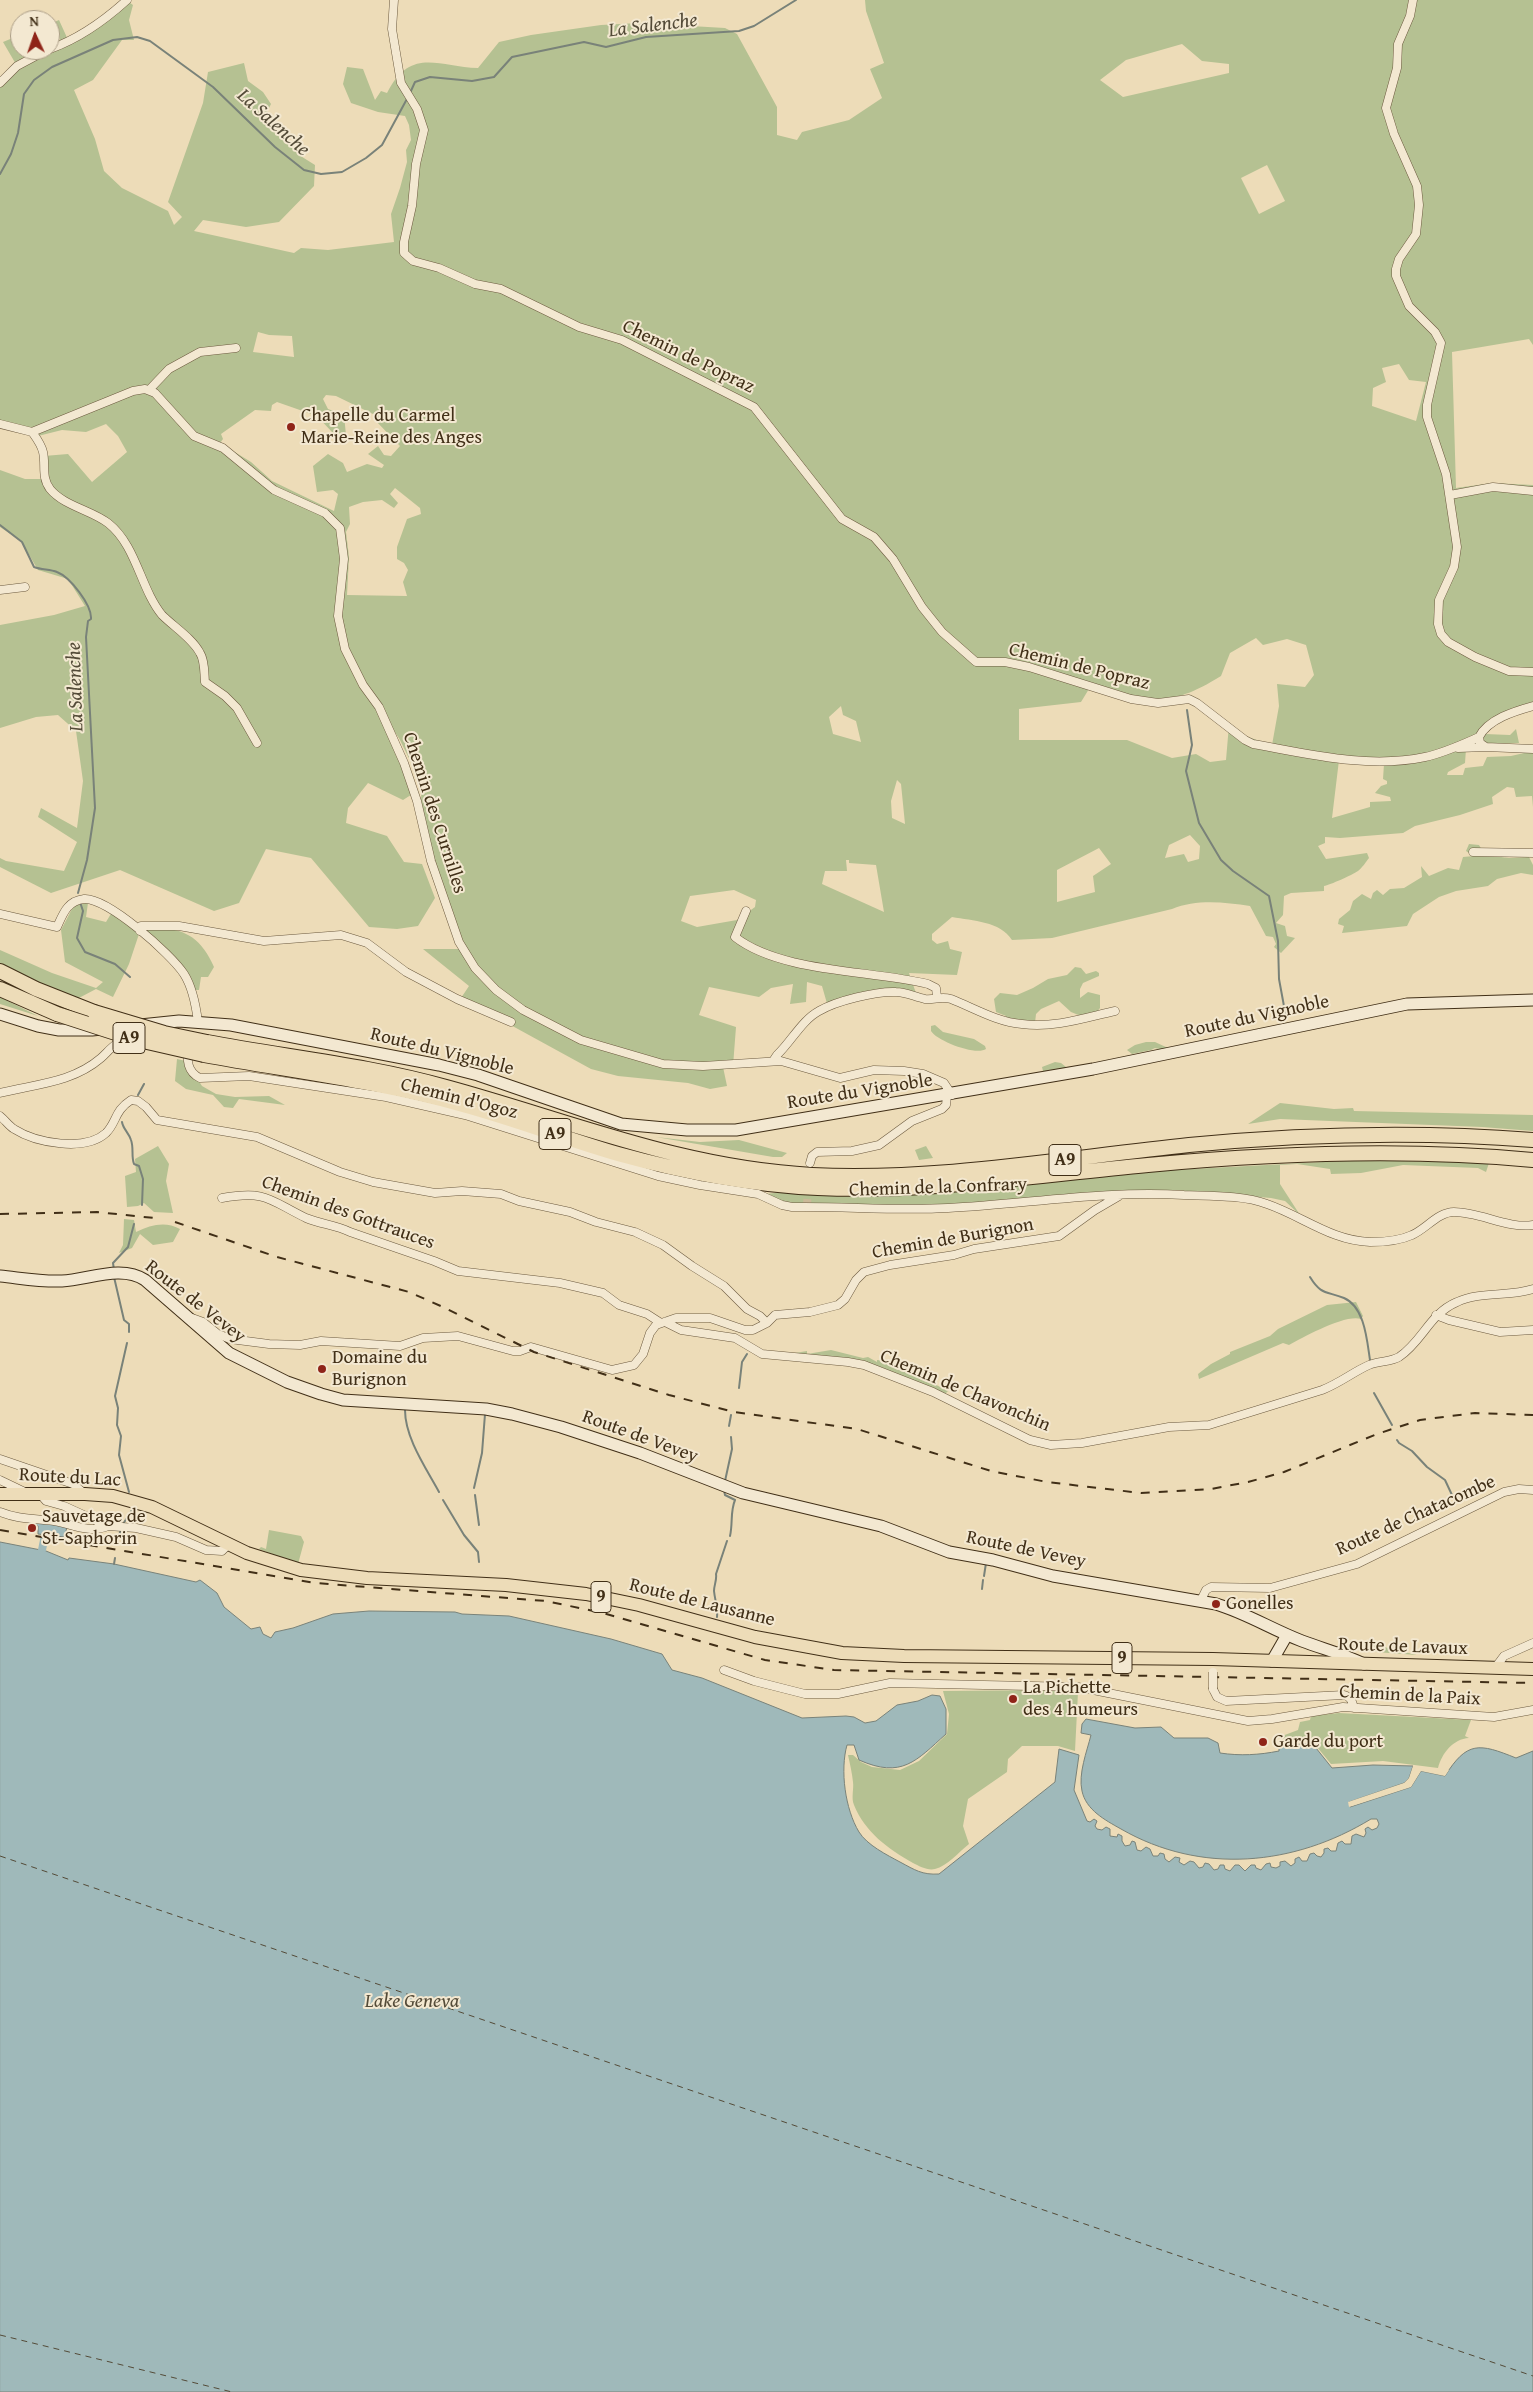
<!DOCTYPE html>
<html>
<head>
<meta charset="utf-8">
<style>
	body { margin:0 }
	#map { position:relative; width:1533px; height:2392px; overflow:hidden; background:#eddcb8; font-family:"Gentium Book Plus",serif }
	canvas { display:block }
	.north { position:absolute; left:10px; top:10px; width:50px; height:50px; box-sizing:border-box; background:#f3e8d1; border:1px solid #ac9e87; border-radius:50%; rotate:357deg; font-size:14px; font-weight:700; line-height:20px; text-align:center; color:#412f17 }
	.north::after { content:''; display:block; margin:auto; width:18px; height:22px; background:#8f2418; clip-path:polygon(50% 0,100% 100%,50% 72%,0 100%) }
</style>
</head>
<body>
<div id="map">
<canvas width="1533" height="2392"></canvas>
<div class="north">N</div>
</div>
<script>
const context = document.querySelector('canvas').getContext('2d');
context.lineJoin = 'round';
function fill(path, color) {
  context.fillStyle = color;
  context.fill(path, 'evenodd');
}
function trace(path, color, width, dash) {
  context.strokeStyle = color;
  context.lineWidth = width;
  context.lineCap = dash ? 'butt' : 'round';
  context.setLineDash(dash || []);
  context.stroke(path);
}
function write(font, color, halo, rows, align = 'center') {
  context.font = font + ' "Gentium Book Plus",serif';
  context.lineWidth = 4;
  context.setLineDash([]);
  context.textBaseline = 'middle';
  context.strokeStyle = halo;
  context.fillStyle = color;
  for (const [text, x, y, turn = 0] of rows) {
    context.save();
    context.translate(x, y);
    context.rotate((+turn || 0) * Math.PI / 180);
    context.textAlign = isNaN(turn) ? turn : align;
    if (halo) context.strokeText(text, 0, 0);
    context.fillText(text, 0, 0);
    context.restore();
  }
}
fill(new Path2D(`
	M126 0 133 5 129 20 134 40H122L93 80 74 90 95 139 104 171 122 188 168 211 174 225 182 217 168 202 203 103 208 72 244 63 248 81 263 92 271 104 267 112 299 155 315 165 314 186 279 222 246 227 203 220 194 231 294 253 301 248 328 250 394 242 391 214 400 188 407 162 406 150 411 140 409 125 405 116 378 112 351 103 343 84 347 67 363 69 375 100 381 91 387 93C411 46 438 67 478 68L499 42 531 35 601 25 639 23 725 28 737 34 777 107V135L797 140 802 132 849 120 882 98 870 69 884 63 866 11 865 0H1533V345L1529 339 1452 352 1456 488 1492 483 1533 485V707C1518 712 1492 720 1485 734L1510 735 1516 729 1519 743 1481 744 1466 749 1465 763 1448 772 1447 775H1463L1465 768 1483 766 1487 757 1511 756 1533 751V807L1532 796 1516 797 1514 788 1507 787 1492 797 1493 804 1460 815 1415 826 1403 833 1340 838 1325 837V843L1318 846 1326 859 1367 853 1369 858C1366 862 1362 868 1358 871 1352 875 1330 885 1324 886V891L1291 893 1284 896 1283 915 1276 923 1285 926 1287 936 1295 938 1281 953 1274 947 1276 944 1273 937 1266 936 1250 906C1224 902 1196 899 1172 909L1052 938 1012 940C1000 921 973 921 952 917L932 934V940L937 944 948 941 950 949 962 952 957 975 909 973 918 999C888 989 858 1000 828 1007L822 986 807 982 806 1002 790 1004 793 984 771 988 759 997 709 987 699 1015 736 1027 733 1066 723 1067 727 1086 710 1089 688 1083 618 1076 591 1069 496 1017 457 1004 469 986 423 949H461L429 863 419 827 422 785 400 740 382 712 414 793 403 800 368 783 348 808 346 823 387 836 404 862 422 864 435 898 418 926 397 929 369 927 311 858 266 849 239 903 214 911 120 870 51 893 0 867V858L6 861 64 871 77 842 38 817 41 808 77 828 83 781 76 731 58 715 36 717 0 728V625L54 615 85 606 68 579 38 570 21 541 0 527V470L25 479H44V456L68 454 92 482 127 452 118 436 106 424 86 432 62 430 38 436 0 428V83L17 66 3 42 20 35V50H47L50 49V43L60 40 56 28 50 30V24L59 20 69 42ZM1182 44 1202 61 1229 64V73L1123 97 1100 80 1126 60ZM1267 165 1285 201 1259 214 1241 178ZM258 332 269 335 292 336 294 357 253 352ZM1399 364 1409 380 1426 382 1416 421 1372 406 1373 388 1386 382 1382 368ZM326 395 336 396 377 416 375 420 400 446 391 456 384 455 378 446 368 454 384 465 382 468 367 464 347 472 343 463 328 454 313 466 317 492 333 490 338 494 334 511 272 481 251 462 220 443 223 439 221 434 255 410 271 411 272 405 277 402 317 416 332 432 346 435 344 415 328 409 323 399ZM395 488 420 508 421 514 407 519 397 547V559L404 563 408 570 403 582 407 596 347 595 349 557 346 532 350 524 349 507 363 502 382 500 394 508 398 503 390 494ZM1256 638 1263 645 1287 639 1306 645 1314 675 1305 687 1277 684 1279 706 1272 745 1242 735 1229 725 1226 760 1210 762 1196 754 1172 758 1127 740H1019V709L1081 702 1092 684C1149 701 1166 710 1221 676L1230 653ZM841 706 843 715 856 721 861 742 833 734 829 717ZM1339 760 1384 764 1383 779 1387 781V784L1381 786 1375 793 1390 797 1391 801 1370 802V807L1332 818ZM897 780 901 784 905 824 892 818 891 801ZM1190 835 1200 846 1199 859 1188 862 1184 854 1165 858 1169 845ZM1099 848 1111 864 1093 876 1095 892 1057 902V870ZM846 860H849V863L876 865 884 912 822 884 825 871H847ZM734 890 756 900 755 907 737 920 697 927 681 921 690 896Z
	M1469 844 1479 845 1485 855 1509 858 1529 857 1533 865V875L1521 873 1497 879 1488 886 1456 891 1439 897 1413 914 1407 926 1342 933 1344 926 1338 924 1339 919 1350 910 1353 901 1362 894 1371 899 1373 893 1377 890 1383 895 1390 889 1404 888 1422 877 1421 866 1429 876 1448 868 1459 870 1463 857 1474 856 1466 851Z
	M88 903 86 917 106 922 112 912 140 931C176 924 199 932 214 967L208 977H201L199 990H191L185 975 140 931 129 964 113 997 96 989 77 999 49 988 0 963V950L52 973 96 988 103 982 65 962 61 930 74 905Z
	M1075 967 1081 968 1086 974 1096 971 1099 973V976L1083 983 1080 989V998L1088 992 1100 995V1008L1097 1012 1081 1016 1071 1012 1059 1001 1041 1009 1036 1014 1035 1023 1005 1020 1006 1016 996 1012 994 999 1000 993 1017 995 1033 988 1048 979 1067 975Z
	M0 997 38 1016 0 1004Z
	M935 1025 943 1032 974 1039 985 1046 986 1049C976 1056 937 1041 931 1031V1026Z
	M1146 1042H1155L1168 1048 1163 1050 1155 1048 1151 1050 1132 1054 1127 1050 1135 1045Z
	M177 1059 186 1061 202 1086 216 1094 235 1097 269 1096 285 1105 239 1099 233 1108 224 1107 213 1095 186 1089 175 1081Z
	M1055 1062 1061 1063 1066 1067 1086 1066 1044 1075 1042 1067Z
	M1280 1103 1334 1109 1353 1108 1354 1111 1533 1115V1131L1482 1127 1280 1119 1248 1124Z
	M656 1137 700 1142 739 1140 787 1153 782 1157H773Z
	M158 1146 169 1164 166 1181 173 1213 154 1212 144 1203 138 1206 127 1207 125 1176 136 1172 135 1159Z
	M926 1146 933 1158 919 1160 915 1150Z
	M1360 1160 1489 1163 1486 1172 1478 1168 1403 1165 1361 1173 1331 1174 1330 1169 1297 1164 1280 1165V1184L1300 1215 1285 1201 1271 1198 1175 1190 921 1207 790 1204 765 1194 784 1192 857 1195 926 1194 1173 1170Z
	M124 1219 134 1220 136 1232C151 1225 165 1221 180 1229L173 1242 153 1245 140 1234 132 1248 119 1253 123 1245Z
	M1356 1302 1363 1316 1361 1319C1345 1314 1304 1337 1289 1345L1283 1343 1199 1379 1198 1374 1211 1364 1230 1354V1352L1270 1336 1278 1329 1327 1305Z
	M831 1350 863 1358 868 1357 877 1362V1360L891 1361 903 1370 911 1372 948 1391 944 1395 875 1369 796 1356 795 1353 807 1351V1354Z
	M269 1530 301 1536 304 1542 298 1564 259 1549 261 1547 266 1549Z
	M1363 1642 1379 1643 1380 1646 1417 1655 1362 1651Z
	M1057 1690 1078 1692 1075 1751 1058 1746H1022L1008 1759 1007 1772 968 1799 963 1826 969 1844C959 1852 947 1866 935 1869 928 1871 919 1866 913 1863 888 1849 865 1832 854 1805 851 1798 854 1789 853 1782 852 1773 850 1764 848 1755H853L861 1762 872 1767 900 1770 919 1761 947 1734 949 1714 943 1691Z
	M1339 1713 1471 1720 1465 1736 1469 1738C1453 1739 1442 1753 1438 1768L1383 1761 1331 1764 1317 1747 1316 1738H1285L1282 1740V1736L1298 1730 1300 1722 1310 1720 1311 1716Z`), '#b5c192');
const water = new Path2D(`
	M35 1522 67 1526 65 1537 38 1534V1526L34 1524Z
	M0 1542 46 1551 68 1560 69 1558 114 1564 196 1582 200 1580 217 1593 224 1607 251 1629 260 1627 263 1634 271 1638 275 1632 293 1628 333 1614 369 1611 455 1612 462 1614 509 1616 611 1639 662 1654 672 1670 702 1678 802 1718 846 1716 854 1717 865 1723 876 1721 897 1705 918 1701 932 1695 940 1696 946 1709V1734C916 1761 902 1779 859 1760L854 1745H847C840 1770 845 1809 859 1832 867 1845 887 1855 900 1862 915 1870 922 1875 939 1874L1055 1782 1059 1749 1079 1755 1074 1790 1087 1821 1090 1822 1094 1819 1097 1821 1095 1826 1097 1829 1102 1830 1106 1827 1110 1829V1836L1117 1837 1118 1834 1122 1836V1841L1125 1846 1130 1845 1132 1841 1135 1842 1137 1850 1141 1851 1146 1847 1150 1849 1153 1856H1158L1160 1853 1164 1854 1165 1859 1169 1862 1175 1857 1180 1858 1179 1862 1184 1865 1190 1861 1194 1862 1199 1868 1203 1867 1205 1863 1209 1864 1214 1870 1218 1869 1220 1865H1224L1225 1869 1230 1871 1235 1865H1239L1245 1871 1251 1865H1255L1256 1868 1261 1870 1266 1864 1270 1863 1271 1867 1276 1868 1280 1866V1862L1285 1861 1291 1866 1295 1863V1859L1299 1857 1302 1861H1307L1310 1854 1314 1853 1317 1856 1321 1857 1324 1853V1849L1328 1848 1331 1851H1336L1338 1843 1342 1841 1345 1844H1351L1352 1836 1356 1834 1364 1837 1366 1833 1365 1829 1368 1827 1372 1830 1377 1828 1379 1824 1377 1819H1371C1294 1866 1201 1875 1121 1829 1105 1820 1086 1810 1082 1791 1078 1774 1087 1751 1091 1735L1081 1733 1082 1724 1086 1719 1135 1728 1161 1727 1174 1738H1208L1218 1743 1220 1753C1240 1756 1259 1755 1279 1751V1746L1312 1743 1332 1768 1373 1765 1413 1766 1409 1778 1404 1783 1349 1802 1350 1807 1411 1787 1421 1771 1445 1776C1467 1741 1479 1743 1516 1758L1533 1751V2392H0Z`);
fill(water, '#9fb9ba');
trace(water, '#798279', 1);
fill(new Path2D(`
	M1413 1766H1416L1413 1775 1406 1785 1351 1805 1409 1785 1420 1769 1444 1773 1446 1769 1449 1770 1445 1776 1421 1771 1411 1787 1349 1807 1348 1802 1404 1783 1409 1778Z`), '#eddcb8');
trace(new Path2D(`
	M410 93 415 82 430 77 472 81 494 77 512 57 584 42 606 47 646 37 739 31 754 26 796 0
	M0 174 11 154 18 133 24 94 34 80 52 67 113 40 137 37 150 41 213 87 275 147 304 170 321 174 342 172 366 158 382 145 408 97
	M0 525 22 542 34 567C42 570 50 569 57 572 70 577 92 605 91 619L88 621 86 637 95 808 87 860 78 893
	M1187 710 1192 745 1186 771 1199 823 1221 860 1233 871 1269 896 1278 941 1279 979 1286 1017
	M80 902 83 911 77 938 85 952 115 964 130 977
	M138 1095 144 1084
	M122 1122C123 1129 129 1133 131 1140 134 1148 131 1156 134 1164L139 1166 143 1179 142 1205
	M114 1270 113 1263 128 1247 134 1224
	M114 1277 124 1320 129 1324V1332
	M1310 1277C1321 1295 1326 1291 1344 1298 1365 1307 1367 1341 1370 1360
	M127 1343 115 1396 118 1408 117 1425 121 1436 119 1455 129 1492
	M739 1388 742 1362 747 1354
	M1374 1393 1392 1425
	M405 1410C405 1438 426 1468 439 1492
	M729 1426 731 1415
	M1397 1440 1399 1443 1412 1451 1427 1467 1445 1480 1452 1495
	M725 1481 732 1449 731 1437
	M474 1488 482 1453 485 1414
	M724 1490 725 1495 735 1500C730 1512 733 1523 730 1536
	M475 1495 479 1525
	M443 1500 464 1535 478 1552 479 1562
	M123 1524 132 1510
	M116 1545 121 1529
	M114 1564 115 1558
	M984 1576 986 1563
	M982 1589 983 1580
	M717 1617C718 1607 715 1601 714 1591 714 1585 717 1580 716 1574L727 1541`), '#798279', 2);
trace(new Path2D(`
	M42 1550 45 1535`), '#9fb9ba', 8);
trace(new Path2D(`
	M0 1856 1533 2376
	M0 2335 232 2392`), '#544b38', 1, [6, 5]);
trace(new Path2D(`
	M807 1207 808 1185`), '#cbb998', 8, [8, 4]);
const street = new Path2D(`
	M394 0 392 29 401 83 417 109 424 130 416 164 412 206 404 242V253L413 261 439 268 475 284 501 289 579 327 622 340 754 407 842 519 874 537 893 559 922 607 942 632 976 662H1005L1029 667 1131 699 1158 703 1189 699 1197 703 1245 740 1253 744C1309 754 1368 769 1425 757 1444 753 1461 745 1479 737
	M1413 0 1410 16 1398 44 1397 68 1386 108 1394 134 1417 186 1419 205 1416 234 1399 259 1396 269V276L1409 306 1435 332 1441 343 1427 405V417L1446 474 1457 547 1454 567 1439 600 1438 624 1441 634 1448 642 1475 657 1509 671 1533 672
	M50 49C78 39 105 20 127 0
	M0 83 17 66 47 50
	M149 390 169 369 200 352 236 348
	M0 424 32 432 133 391 145 389 155 393 194 436 223 448 274 490 325 513 340 528 344 559 338 616 345 649 363 685 379 707 404 763 417 801 431 861 459 942 475 968 496 990 523 1010 581 1040 663 1064 703 1066 781 1061 840 1078 874 1070 904 1071 923 1074 944 1083 952 1095
	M32 432C37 439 41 444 43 452 46 465 41 477 50 489 64 506 91 510 108 523 137 546 140 588 162 615 174 627 192 638 200 653 205 661 204 672 205 682L225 696 237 708 257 743
	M1450 495 1493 487 1533 491
	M0 590 25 587
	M1533 706C1515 711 1488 719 1479 737L1480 743 1486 747 1533 749
	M1458 748 1486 747
	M1473 852 1533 853
	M746 911 735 937C781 973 872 970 928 984L936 988 937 997
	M0 914 57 927C63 914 67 901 84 899 107 897 171 954 184 974 193 988 196 1006 198 1022
	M140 931 141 926H179L264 941 341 935 367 943 406 972 457 999 511 1022
	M188 1048C187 1060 187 1072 200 1078L249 1076 386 1097 465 1115 658 1176 700 1185 758 1194 782 1205 792 1207C843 1206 896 1211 948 1208 1026 1204 1106 1190 1184 1195 1210 1196 1243 1195 1267 1204 1302 1216 1332 1241 1370 1242 1384 1242 1399 1241 1412 1235 1426 1229 1438 1212 1454 1212 1480 1212 1508 1229 1533 1225
	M773 1061 777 1055C791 1042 802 1020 819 1011 836 1001 876 991 896 992 906 992 915 997 925 999 935 1000 941 996 951 999 974 1008 997 1022 1022 1024 1055 1028 1084 1018 1115 1011
	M0 1093C35 1084 72 1083 101 1058 110 1050 115 1041 129 1040
	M0 1116C5 1120 9 1126 14 1129 36 1143 85 1152 106 1133 117 1122 114 1111 131 1100L138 1101 146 1107 157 1120 257 1137 340 1172 373 1182 435 1193 462 1191 501 1194 519 1201 570 1212 596 1222 635 1232 663 1245 692 1266 724 1286 747 1309 760 1316 767 1323
	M810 1163 812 1156 817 1152 852 1151 879 1145 912 1121 942 1109 946 1105 947 1096
	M222 1198C267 1190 269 1200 306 1218 320 1224 336 1225 350 1232L434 1261 458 1271 560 1283 603 1293 619 1305 647 1314 661 1323
	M1436 1315 1449 1320 1500 1332 1533 1330
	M192 1318 203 1322 218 1334 230 1339 269 1344 300 1345 321 1341 400 1346 423 1338 458 1336 513 1351H520L531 1347 612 1370 634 1365 643 1354 650 1333 656 1325 676 1318H710L745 1330H753L767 1323 775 1315 810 1312 838 1305 845 1299 856 1280 864 1272 890 1265 954 1255 974 1249 1059 1236 1095 1210 1119 1196
	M665 1322 681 1330 735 1338 762 1354 848 1362 864 1365 933 1392 1030 1440 1051 1445 1082 1443 1169 1427 1209 1425 1322 1390C1340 1383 1353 1372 1369 1365 1378 1361 1391 1362 1399 1357 1423 1341 1429 1314 1457 1302 1481 1291 1509 1297 1533 1289
	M0 1459 73 1484 85 1494
	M0 1480 25 1492
	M40 1494 46 1501 64 1506 108 1526 136 1528 176 1537 206 1550 222 1551 228 1545
	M0 1512C20 1520 34 1518 54 1521 72 1524 90 1534 108 1526
	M1201 1600 1206 1590 1211 1587 1270 1588 1357 1564 1504 1492 1519 1489 1533 1490
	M1495 1668 1504 1656 1533 1643
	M724 1670 754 1681 805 1694H838L890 1683 1078 1687 1248 1721 1272 1719 1343 1707 1494 1717 1533 1710
	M1213 1689 1217 1697 1226 1701 1344 1695C1351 1697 1352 1701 1354 1708`);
const secondary = new Path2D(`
	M0 1014 38 1026 59 1030H92L179 1021 231 1025 439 1065 478 1075 621 1124 687 1130H736L1093 1069 1407 1004 1533 1000
	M0 1276C20 1278 41 1282 62 1281 88 1280 121 1264 145 1280L229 1353 287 1382 321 1394 343 1400 486 1409 512 1414 561 1427 640 1453 743 1493 881 1526 949 1552 993 1560 1053 1576 1216 1604C1246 1613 1273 1630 1302 1641 1323 1649 1344 1654 1364 1664
	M1272 1661 1287 1635`);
const primary = new Path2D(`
	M0 1494H85L113 1496 152 1507 247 1553 301 1570 367 1578 506 1585 586 1594 639 1605 755 1637 842 1653 904 1656 1213 1659 1533 1669`);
const highway = new Path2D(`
	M0 971 36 989 94 1012
	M0 989 57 1014
	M207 1042C286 1057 368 1065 446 1087 571 1121 681 1168 812 1175 939 1181 1064 1158 1189 1145 1303 1134 1419 1131 1533 1140
	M204 1055C291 1071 378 1081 463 1105 515 1119 566 1139 618 1154 683 1172 750 1185 818 1188 929 1193 1038 1175 1148 1165 1276 1153 1405 1148 1533 1160`);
trace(street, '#6c5a3f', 9);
trace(secondary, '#412f17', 13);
trace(primary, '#412f17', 14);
trace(highway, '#412f17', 16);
trace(street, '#f3e8d1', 8);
trace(secondary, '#f3e8d1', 11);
trace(primary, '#eddcb8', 12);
trace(highway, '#eddcb8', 14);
trace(new Path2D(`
	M0 1214 97 1212 154 1218
	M175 1222 277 1257 409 1292 443 1307 534 1352 669 1395 734 1412 857 1429 991 1471 1047 1482 1141 1493 1211 1489 1248 1482 1284 1472 1377 1434 1420 1420 1475 1413 1533 1415
	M0 1530 315 1583 546 1601 603 1613 765 1660 834 1670 1533 1683`), '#412f17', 2, [9, 9]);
const streetBridge = new Path2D(`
	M1213 1672V1689`);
const highwayBridge = new Path2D(`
	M94 1012 164 1033 207 1042
	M57 1014 134 1039 204 1055`);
trace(streetBridge, '#6c5a3f', 9, []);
trace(highwayBridge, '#412f17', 16, []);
trace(streetBridge, '#f3e8d1', 8);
trace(highwayBridge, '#eddcb8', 14);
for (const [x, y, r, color] of [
	[291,427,5,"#8f2418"],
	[322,1369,5,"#8f2418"],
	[32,1528,5,"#8f2418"],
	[1216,1604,5,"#8f2418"],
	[1013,1699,5,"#8f2418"],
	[1263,1742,5,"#8f2418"]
]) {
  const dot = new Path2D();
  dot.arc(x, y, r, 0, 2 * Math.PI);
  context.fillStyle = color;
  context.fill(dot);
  trace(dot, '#f3e8d1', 2);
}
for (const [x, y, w] of [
	[129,1038,32],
	[555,1134,32],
	[1065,1160,32],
	[601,1597,20],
	[1122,1658,20]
]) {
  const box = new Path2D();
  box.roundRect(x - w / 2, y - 15.5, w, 31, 4);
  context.fillStyle = '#f3e8d1';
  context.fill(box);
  trace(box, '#412f17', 1);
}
write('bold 18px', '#412f17', null, [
	["A9",129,1038],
	["A9",555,1134],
	["A9",1065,1160],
	["9",601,1597],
	["9",1122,1658]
]);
write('19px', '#412f17', '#f3e8d1', [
	["Chemin de Popraz",688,357,26],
	["Chemin de Popraz",1079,667,14],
	["Chemin des Curnilles",434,813,72],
	["Route du Vignoble",1257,1017,-12],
	["Route du Vignoble",442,1052,14],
	["Route du Vignoble",860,1092,-9],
	["Chemin d'Ogoz",459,1099,14],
	["Chemin de la Confrary",938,1188,-2],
	["Chemin des Gottrauces",348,1213,20],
	["Chemin de Burignon",953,1239,-10],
	["Route de Vevey",195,1302,38],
	["Chemin de Chavonchin",965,1391,23],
	["Route de Vevey",640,1437,20],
	["Route du Lac",70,1478,3],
	["Route de Chatacombe",1416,1516,-24],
	["Route de Vevey",1026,1550,12],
	["Route de Lausanne",702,1603,14],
	["Route de Lavaux",1403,1647,2],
	["Chemin de la Paix",1410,1696,3]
]);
write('19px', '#412f17', '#f3e8d1', [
	["Chapelle du Carmel",301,416],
	["Marie-Reine des Anges",301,438],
	["Domaine du",332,1358],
	["Burignon",332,1380],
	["Sauvetage de",42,1517],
	["St-Saphorin",42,1539],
	["Gonelles",1226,1604],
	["La Pichette",1023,1688],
	["des 4 humeurs",1023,1710],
	["Garde du port",1273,1742]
], 'left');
write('italic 20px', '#544b38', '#f3e8d1', [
	["La Salenche",653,26,-7],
	["La Salenche",273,123,42],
	["La Salenche",76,687,-92],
	["Lake Geneva",412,2002]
]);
</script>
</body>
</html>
